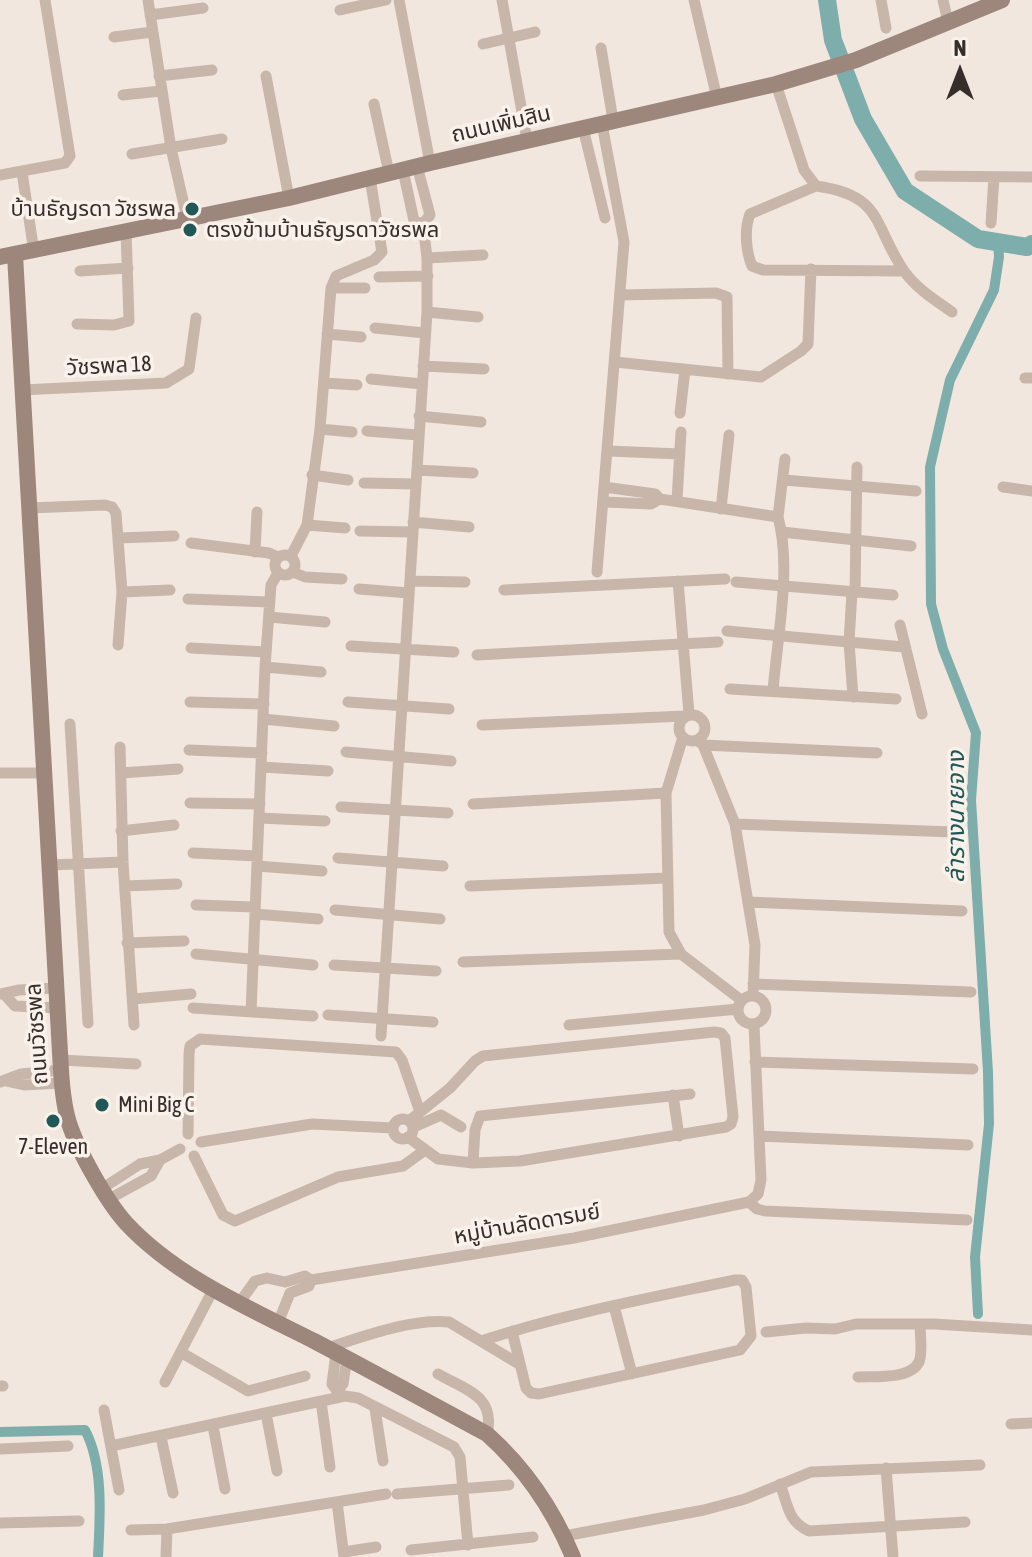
<!DOCTYPE html>
<html>
<head>
<meta charset="utf-8">
<style>
	body { margin:0 }
	#map { position:relative; width:1032px; height:1557px; overflow:hidden; background:#f2e7de; font-family:"Asap Condensed",sans-serif }
	canvas { display:block }
	.north { position:absolute; left:920px; top:32px; width:80px; height:80px; -webkit-text-stroke:6px #f9f2eb; paint-order:stroke; rotate:0deg; font-size:22px; font-weight:700; line-height:32px; text-align:center; color:#372d2a }
	.north::after { content:''; display:block; margin:auto; width:28px; height:36px; background:#372d2a; clip-path:polygon(50% 0,100% 100%,50% 72%,0 100%) }
</style>
</head>
<body>
<div id="map">
<canvas width="1032" height="1557"></canvas>
<div class="north">N</div>
</div>
<script>
const context = document.querySelector('canvas').getContext('2d');
context.lineJoin = 'round';
function trace(path, color, width, dash) {
  context.strokeStyle = color;
  context.lineWidth = width;
  context.lineCap = dash ? 'butt' : 'round';
  context.setLineDash(dash || []);
  context.stroke(path);
}
function write(font, color, halo, rows, align = 'center') {
  context.font = font + ' "Asap Condensed","Noto Sans Thai",sans-serif';
  context.lineWidth = 7;
  context.setLineDash([]);
  context.textBaseline = 'middle';
  context.strokeStyle = halo;
  context.fillStyle = color;
  for (const [text, x, y, turn = 0] of rows) {
    context.save();
    context.translate(x, y);
    context.rotate((+turn || 0) * Math.PI / 180);
    context.textAlign = isNaN(turn) ? turn : align;
    if (halo) context.strokeText(text, 0, 0);
    context.fillText(text, 0, 0);
    context.restore();
  }
}
trace(new Path2D(`
	M978 1314 975 1257 989 1124 988 1072 971 800 976 733 943 649 931 604 930 467 950 380 994 290 999 257 998 242
	M0 1432 85 1430C104 1466 100 1517 98 1557`), '#7eaeac', 10);
trace(new Path2D(`
	M827 0 833 40 863 119 905 191 978 239 1027 247 1032 244`), '#7eaeac', 18);
trace(new Path2D(`
	M148 0 171 148 187 218
	M399 0 430 163
	M502 0 527 140
	M694 0 717 98
	M881 0 886 28
	M943 0 948 22
	M340 10 386 0
	M150 15 203 8
	M114 37 152 32
	M483 44 535 32
	M601 48 613 120
	M159 76 212 70
	M266 76 289 198
	M776 84 804 170 816 186C884 195 873 226 904 271 917 289 935 300 952 312
	M123 95 161 91
	M374 104 389 173
	M583 128 605 218
	M132 154 222 139
	M403 170 414 221 423 224
	M22 172 34 252
	M0 175 65 163 70 156 45 0
	M920 176 1032 177
	M816 186 750 214C744 229 746 252 752 266L763 270 904 271
	M991 223 994 177
	M427 258 483 255
	M80 271 128 268
	M379 277 428 276
	M331 288H365
	M620 295 716 293 727 297 728 374
	M427 312 478 317
	M77 324 114 325 129 321 126 230
	M375 328 425 333
	M327 334 361 337
	M615 362 761 377 801 351 808 344 811 269
	M423 366 484 369
	M1025 378H1032
	M371 379 422 384
	M324 383 357 385
	M22 390 166 383 189 369 196 318
	M680 413 685 370
	M419 416 481 422
	M320 429 352 432
	M367 431 418 435
	M609 451 680 454
	M417 470 473 473
	M312 475 348 480
	M784 480 916 491
	M364 483 415 484
	M604 487 655 494 660 499 778 517C792 568 777 638 773 691
	M1003 487 1032 491
	M677 500 681 432
	M604 502 651 504 660 499
	M29 508 105 505 112 507 116 513 122 592 118 645
	M721 509 729 435
	M778 517 785 459
	M413 522 469 527
	M307 525 345 528
	M360 531 413 532
	M782 532 911 546
	M118 538 174 536
	M191 543 269 553 278 557
	M255 552 257 512
	M275 565a10 10 0 1 1 20 0a10 10 0 1 1-20 0Z
	M291 556 307 525 320 429 331 288 336 276 374 260 382 252 370 178
	M293 572 305 577 342 579
	M597 572 624 242 602 124
	M410 581 465 582
	M678 581 689 714
	M736 582 893 595
	M359 589 409 593
	M504 590 725 579
	M122 592 170 590
	M852 592 849 642 853 697
	M855 592 857 467
	M188 599 270 602
	M269 617 325 622
	M900 625 922 714
	M727 631 904 647
	M351 646 454 652
	M191 648 266 652
	M477 655 718 642
	M265 667 321 672
	M730 689 896 699
	M190 702 264 704
	M348 702 449 709
	M679 728a13 13 0 1 1 26 0a13 13 0 1 1-26 0Z
	M263 719 334 726
	M70 724 88 1023
	M482 725 684 716
	M683 737 666 793 669 932 681 954 741 1000
	M698 741 703 745 735 824 755 945 753 996
	M703 745 877 753
	M120 747 123 862 134 1025
	M189 750 262 753
	M346 752 451 761
	M261 767 328 771
	M0 773H43
	M121 773 178 769
	M190 803 260 804
	M473 804 666 793
	M341 807 448 813
	M259 818 325 821
	M735 824 953 832
	M121 831 174 825
	M193 853 257 856
	M338 858 443 866
	M50 865 123 862
	M257 866 322 871
	M125 886 177 884
	M470 886 667 878
	M748 902 962 911
	M196 905 255 907
	M335 910 440 919
	M255 914 318 919
	M127 943 184 941
	M196 954 313 965
	M463 962 681 954
	M334 965 436 971
	M753 984 971 992
	M0 994 19 990 56 988
	M4 994 15 1006 57 1008
	M738 1010a14 14 0 1 1 28 0a14 14 0 1 1-28 0Z
	M133 999 191 994
	M193 1008 313 1016
	M251 1012 265 667 271 585 278 573
	M328 1015 433 1022
	M569 1025 738 1009
	M381 1036 427 312V258L423 224 430 215 417 166
	M61 1060 136 1064
	M755 1062 973 1069
	M6 1081 24 1085 62 1083
	M0 1082 21 1074 61 1070
	M673 1095 679 1136
	M393 1129a10 10 0 1 1 20 0a10 10 0 1 1-20 0Z
	M414 1127 441 1115 461 1127
	M188 1134 189 1054 190 1046 200 1039 396 1052 402 1060 420 1112
	M759 1136 968 1145
	M408 1137 438 1159 473 1163 520 1161 726 1127 731 1124 733 1117 725 1038 721 1033 714 1032 483 1056 475 1061 450 1088 409 1121
	M201 1142 312 1124 393 1128
	M194 1156 223 1215 235 1221 338 1177 403 1166 425 1150
	M473 1163 475 1130 480 1116 690 1094
	M103 1188 140 1164 160 1160 180 1149
	M109 1199 151 1176 160 1160
	M749 1202 757 1209 765 1211 967 1220
	M240 1302 255 1281 267 1278 285 1282 305 1276 311 1280 574 1238 749 1202 758 1194 761 1180 754 1025
	M614 1306 632 1374
	M278 1323 290 1293 309 1286 311 1280
	M766 1332 806 1328 835 1329 856 1324H934L1032 1330
	M481 1341C563 1314 650 1298 735 1280H742L746 1287 751 1336 740 1350 539 1394 531 1393 526 1388 512 1331
	M327 1348C362 1337 412 1318 449 1322L519 1364
	M182 1353 248 1391 305 1376
	M336 1353 332 1384 337 1391 343 1384 347 1359
	M438 1374C466 1390 496 1396 487 1434
	M858 1377C874 1376 910 1380 919 1362 923 1353 920 1335 920 1324
	M165 1382 214 1288
	M0 1386H3
	M321 1401 330 1467
	M375 1409 383 1461
	M104 1410 119 1490
	M266 1413 277 1471
	M1011 1424 1032 1423
	M213 1426 225 1489
	M161 1437 173 1493
	M111 1446 345 1396 358 1398 454 1447 460 1457 468 1545
	M0 1449 68 1446
	M886 1468 893 1557
	M780 1484C788 1504 787 1521 809 1531L965 1522
	M397 1494 509 1485
	M337 1502 344 1557
	M0 1523 79 1521
	M131 1530 167 1529 386 1494
	M564 1536 704 1510 745 1499 811 1472 980 1465
	M411 1550 533 1537
	M344 1552 376 1547
	M166 1557 167 1529`), '#c9b6aa', 11);
trace(new Path2D(`
	M15 255 61 1070C62 1087 64 1107 69 1123 78 1151 107 1202 126 1223 176 1277 251 1309 316 1342 373 1372 430 1403 487 1434 525 1468 553 1509 573 1557
	M0 257 289 198 430 163 776 84 856 60 1002 0`), '#9d867c', 16);
for (const [x, y, r, color] of [
	[192,209,8,"#215757"],
	[190,230,8,"#215757"],
	[102,1105,8,"#215757"],
	[53,1121,8,"#215757"]
]) {
  const dot = new Path2D();
  dot.arc(x, y, r, 0, 2 * Math.PI);
  context.fillStyle = color;
  context.fill(dot);
  trace(dot, '#f9f2eb', 3);
}
write('22px', '#372d2a', '#f9f2eb', [
	["ถนนเพิ่มสิน",501,124,-13],
	["วัชรพล 18",109,366,-3],
	["ถนนวัชรพล",37,1034,-94],
	["หมู่บ้านลัดดารมย์",527,1224,-10]
]);
write('22px', '#372d2a', '#f9f2eb', [
	["บ้านธัญรดา วัชรพล",176,209,"right"],
	["ตรงข้ามบ้านธัญรดาวัชรพล",206,230],
	["Mini Big C",118,1105],
	["7-Eleven",53,1147,"center"]
], 'left');
write('italic 24px', '#215757', '#f9f2eb', [
	["ลำรางนายจาง",956,817,-90]
]);
</script>
</body>
</html>
